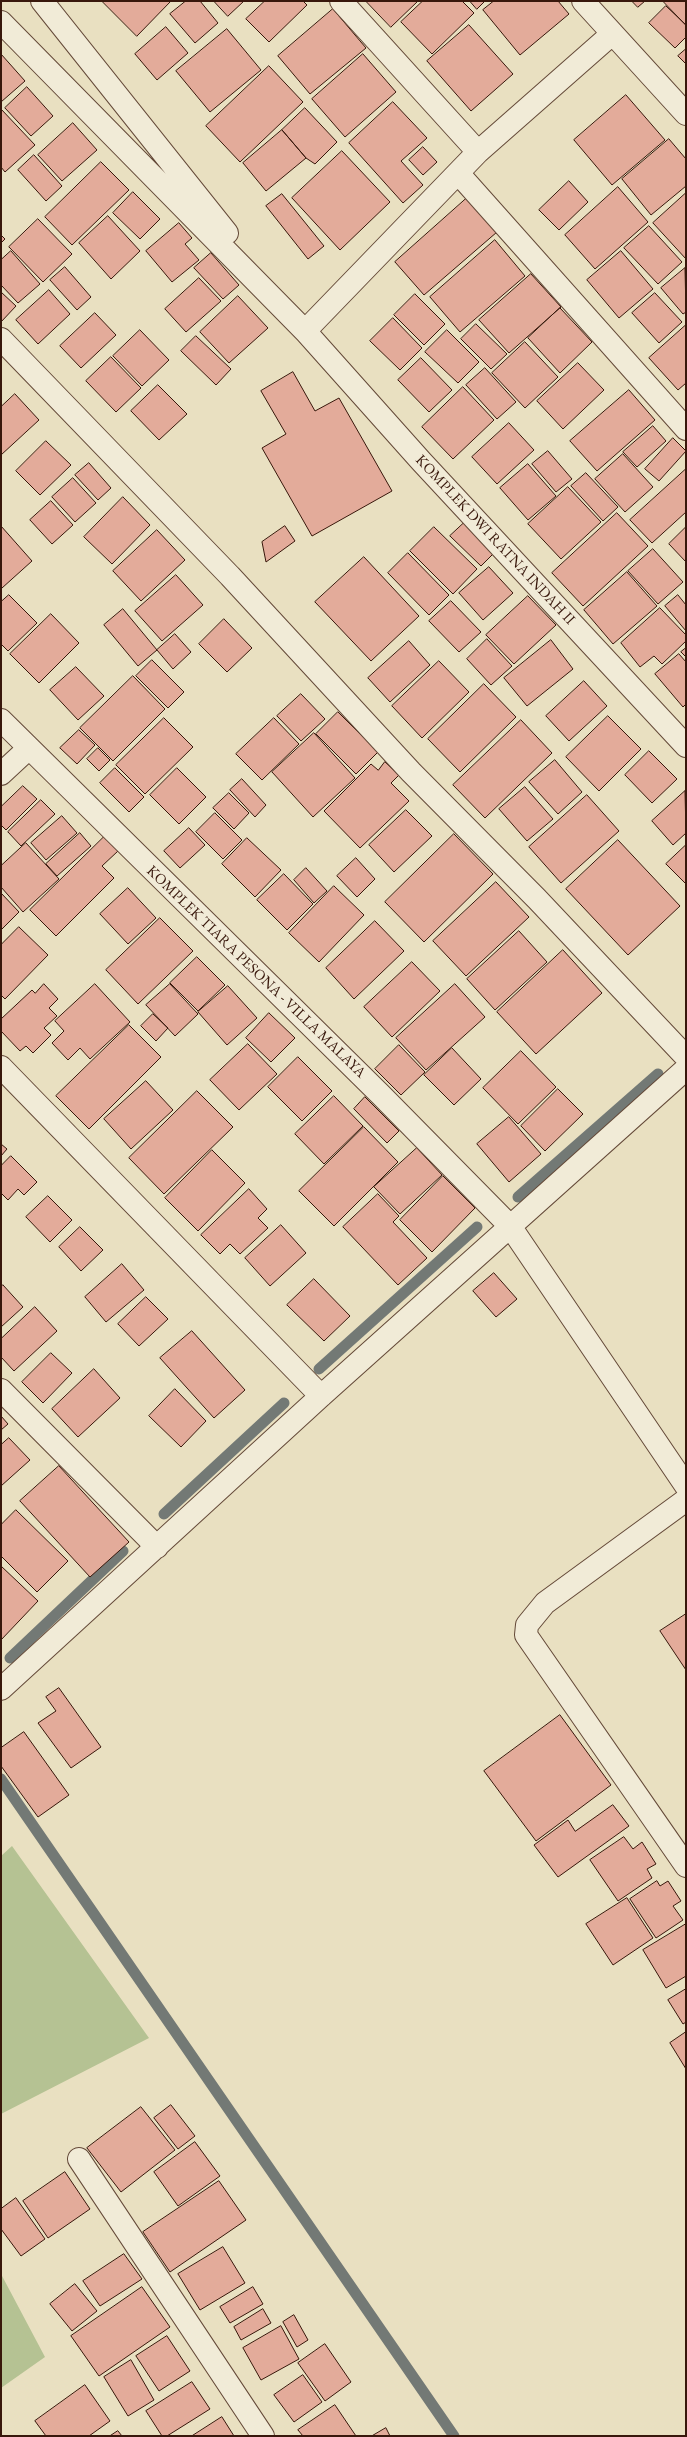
<!DOCTYPE html>
<html>
<head>
<meta charset="utf-8">
<style>
	body { margin:0 }
	#map { position:relative; width:687px; height:2437px; overflow:hidden; background:#e9e0c1; font-family:"EB Garamond",serif }
	canvas { display:block }
	.frame { position:absolute; inset:0; border:2px solid #38170b; pointer-events:none }
</style>
</head>
<body>
<div id="map">
<canvas width="687" height="2437"></canvas>
<div class="frame"></div>
</div>
<script>
const context = document.querySelector('canvas').getContext('2d');
context.lineJoin = 'round';
function fill(path, color) {
  context.fillStyle = color;
  context.fill(path, 'evenodd');
}
function trace(path, color, width, dash) {
  context.strokeStyle = color;
  context.lineWidth = width;
  context.lineCap = dash ? 'butt' : 'round';
  context.setLineDash(dash || []);
  context.stroke(path);
}
function write(font, color, halo, rows, align = 'center') {
  context.font = font + ' "EB Garamond",serif';
  context.lineWidth = 4;
  context.setLineDash([]);
  context.textBaseline = 'middle';
  context.strokeStyle = halo;
  context.fillStyle = color;
  for (const [text, x, y, turn = 0] of rows) {
    context.save();
    context.translate(x, y);
    context.rotate((+turn || 0) * Math.PI / 180);
    context.textAlign = isNaN(turn) ? turn : align;
    if (halo) context.strokeText(text, 0, 0);
    context.fillText(text, 0, 0);
    context.restore();
  }
}
fill(new Path2D(`
	M12 1846 149 2038 1 2114V1856Z
	M1 2274 45 2357 1 2388Z`), '#b5c293');
trace(new Path2D(`
	M518 1197 658 1074
	M319 1369 477 1227
	M164 1514 284 1403
	M10 1658 123 1551
	M1 1779 454 2436`), '#737975', 11);
const building = new Path2D(`
	M102 1H171L137 36Z
	M186 1H200L218 23 195 43 170 14Z
	M214 1H244L228 16Z
	M265 1H303L307 5 269 42 246 19Z
	M366 1H418L391 27Z
	M423 1H462L474 13 432 54 401 22Z
	M470 1H485L477 9Z
	M494 1H558L569 14 520 55 483 10Z
	M632 1H645L638 7Z
	M663 1H686V25Z
	M666 6 686 25V37L675 48 649 23Z
	M333 9 366 48 310 94 278 56Z
	M469 25 513 74 471 111 427 61Z
	M166 27 188 53 157 80 135 54Z
	M227 29 261 70 210 112 176 71Z
	M686 49V64L678 56Z
	M1 54 25 81 1 102Z
	M363 54 396 92 345 137 312 99Z
	M269 66 303 102 240 162 206 126Z
	M27 87 53 116 31 136 5 108Z
	M626 95 665 140 612 185 574 140Z
	M393 102 427 138 401 161 423 185 403 203 349 143Z
	M305 108 337 142 315 164 306 158 282 130Z
	M1 109 35 145 5 172 1 167Z
	M73 123 97 150 62 181 38 155Z
	M282 130 306 158 266 191 243 163Z
	M669 139 686 159V186L651 215 622 179Z
	M423 147 437 162 423 175 409 160Z
	M342 151 390 202 340 250 292 198Z
	M34 155 62 186 46 201 18 170Z
	M101 162 129 190 72 245 45 217Z
	M569 181 588 202 559 230 539 210Z
	M618 187 648 222 595 269 565 235Z
	M133 192 160 219 140 239 113 213Z
	M686 193V259L653 223Z
	M282 194 324 246 308 259 266 206Z
	M467 198 497 232 424 295 395 262Z
	M108 216 140 251 111 279 79 243Z
	M38 219 72 254 43 282 9 247Z
	M179 223 192 238 185 244 199 260 172 282 146 251Z
	M649 226 682 262 658 284 624 248Z
	M1 235 5 239 1 243Z
	M495 240 525 276 460 332 430 297Z
	M11 251 40 284 18 303 1 285V260Z
	M621 251 653 289 619 318 587 280Z
	M211 253 239 285 223 299 194 268Z
	M65 267 91 297 77 310 50 280Z
	M685 268 686 312 683 314 661 288Z
	M531 274 561 307 509 353 479 320Z
	M199 278 221 301 186 332 165 309Z
	M49 290 70 314 38 344 16 320Z
	M1 292 16 306 1 322Z
	M655 293 682 322 659 343 632 313Z
	M415 294 445 324 424 345 394 315Z
	M238 296 268 328 229 363 200 332Z
	M560 308 592 342 560 373 528 338Z
	M95 313 116 335 81 368 60 346Z
	M393 318 422 348 400 370 370 341Z
	M476 324 507 354 491 369 461 339Z
	M686 325V383L678 390 649 358Z
	M140 330 169 360 142 386 113 356Z
	M447 330 479 362 458 383 425 352Z
	M196 336 231 369 216 385 181 351Z
	M525 342 558 377 525 408 492 373Z
	M111 357 141 388 116 412 86 381Z
	M421 358 452 390 429 412 398 380Z
	M578 363 604 390 563 429 537 401Z
	M485 368 516 402 497 419 466 385Z
	M293 372 315 411 339 398 392 491 312 536 262 448 286 434 261 391Z
	M158 385 187 414 159 440 131 411Z
	M463 387 494 420 453 459 422 427Z
	M629 390 655 420 597 471 570 441Z
	M15 394 39 420 1 455V407Z
	M509 423 534 450 497 484 472 457Z
	M653 426 666 441 637 467 623 452Z
	M673 438 686 451 659 481 645 469Z
	M46 441 71 465 40 495 16 471Z
	M548 451 572 479 556 492 532 464Z
	M623 454 653 487 625 512 595 479Z
	M89 463 111 488 98 500 75 475Z
	M528 464 556 496 528 520 500 488Z
	M686 469V512L652 543 630 520Z
	M586 473 618 507 603 521 571 486Z
	M73 478 96 503 75 522 52 497Z
	M568 487 601 522 561 559 528 524Z
	M123 497 150 525 112 564 84 537Z
	M51 501 73 525 52 544 30 520Z
	M617 513 648 546 583 606 552 573Z
	M464 523 494 553 481 566 450 536Z
	M1 526 32 561 2 588 1 587Z
	M285 526 295 541 266 562 262 542Z
	M434 527 477 569 453 594 410 551Z
	M686 527V562L669 544Z
	M157 530 185 560 141 601 113 571Z
	M653 549 683 582 658 604 628 571Z
	M408 553 449 595 429 615 388 573Z
	M364 557 419 616 371 661 315 602Z
	M489 567 513 593 483 620 459 593Z
	M627 572 657 606 613 644 584 610Z
	M176 575 203 605 162 641 135 611Z
	M9 595 37 623 8 651 1 644V602Z
	M678 595 686 605V631L665 606Z
	M528 596 556 625 514 664 486 635Z
	M451 601 481 632 459 652 429 621Z
	M660 608 686 635V641L662 664 654 656 640 667 621 643Z
	M123 609 157 650 138 666 104 625Z
	M51 614 79 643 39 683 10 654Z
	M224 619 252 648 227 672 199 644Z
	M175 634 191 652 173 669 157 650Z
	M487 639 512 666 491 685 467 659Z
	M551 640 573 669 527 706 504 678Z
	M409 641 430 665 390 702 368 678Z
	M686 648V657L681 652Z
	M679 654 686 662V704L683 707 655 674Z
	M152 660 184 692 168 708 136 676Z
	M439 661 469 692 422 738 392 706Z
	M76 667 104 696 78 720 50 690Z
	M133 676 165 709 113 761 80 728Z
	M584 681 607 706 569 741 546 716Z
	M484 684 516 717 460 772 428 739Z
	M301 694 325 719 301 741 277 716Z
	M338 712 378 752 356 774 316 734Z
	M608 716 641 749 599 791 566 757Z
	M164 718 193 747 145 794 116 765Z
	M274 718 299 744 262 780 236 754Z
	M521 720 552 753 485 818 453 785Z
	M79 730 95 745 77 764 60 748Z
	M314 733 355 778 313 817 272 772Z
	M98 748 110 760 99 771 87 759Z
	M649 751 677 779 652 803 625 775Z
	M555 760 582 792 558 814 529 782Z
	M385 762 399 775 391 783 409 801 360 848 324 811 371 764 378 770Z
	M115 768 144 797 129 812 100 783Z
	M177 768 206 797 179 824 150 795Z
	M242 779 266 805 255 817 230 790Z
	M23 786 37 799 6 830 1 825V807Z
	M525 787 553 819 527 841 499 809Z
	M685 791 686 833 673 845 652 821Z
	M229 793 249 813 234 829 213 808Z
	M587 795 619 831 561 883 529 847Z
	M41 800 55 814 21 846 8 832Z
	M406 810 432 836 394 872 369 845Z
	M215 813 242 840 223 859 196 832Z
	M62 816 77 833 46 860 31 843Z
	M189 828 205 845 180 868 164 851Z
	M80 833 91 846 57 876 46 864Z
	M454 834 493 874 424 942 385 902Z
	M104 837 118 851 102 866 114 878 56 936 30 910Z
	M247 838 281 870 255 897 222 864Z
	M618 840 680 906 628 955 566 889Z
	M26 843 59 879 23 912 1 887V866Z
	M686 845V884L666 864Z
	M356 858 375 879 357 897 337 876Z
	M306 868 327 891 314 903 294 880Z
	M284 874 313 904 287 930 257 900Z
	M496 882 529 917 466 976 433 941Z
	M334 886 364 915 319 962 289 933Z
	M128 888 156 918 128 944 100 914Z
	M1 893 19 912 1 930Z
	M160 918 193 951 138 1004 106 970Z
	M375 921 404 951 354 999 326 968Z
	M19 927 48 955 5 999 1 995V945Z
	M519 931 547 962 495 1010 467 979Z
	M563 950 602 993 536 1054 497 1012Z
	M197 957 225 985 198 1011 170 983Z
	M412 962 440 991 392 1037 364 1007Z
	M44 984 58 999 49 1008 57 1016 44 1028 51 1035 33 1053 26 1046 20 1051 1 1031V1019L32 990 35 993Z
	M95 984 130 1022 90 1059 80 1048 68 1060 52 1043 64 1031 55 1021Z
	M170 984 198 1014 175 1036 146 1005Z
	M455 984 485 1017 426 1070 396 1038Z
	M228 986 257 1018 227 1045 198 1012Z
	M269 1013 295 1038 271 1062 246 1038Z
	M153 1014 168 1028 156 1041 141 1026Z
	M129 1025 161 1057 89 1129 56 1096Z
	M248 1044 277 1074 239 1110 210 1080Z
	M399 1045 425 1072 401 1095 375 1069Z
	M452 1048 481 1079 454 1105 424 1075Z
	M521 1051 556 1087 518 1124 483 1088Z
	M298 1057 332 1091 302 1121 268 1087Z
	M146 1081 173 1110 131 1149 104 1119Z
	M558 1089 583 1114 545 1151 521 1126Z
	M197 1091 233 1127 164 1194 129 1158Z
	M334 1096 363 1126 324 1164 295 1134Z
	M365 1097 399 1131 387 1143 354 1109Z
	M509 1117 541 1154 509 1182 477 1144Z
	M364 1127 398 1162 334 1226 299 1191Z
	M1 1144 7 1149 1 1156Z
	M417 1148 442 1175 400 1214 374 1187Z
	M212 1150 245 1183 198 1231 165 1198Z
	M11 1156 37 1182 24 1195 18 1189 8 1200 1 1193V1166Z
	M443 1176 475 1208 432 1252 400 1220Z
	M249 1189 267 1209 258 1218 268 1228 240 1254 230 1244 220 1254 201 1235Z
	M378 1194 399 1216 393 1222 427 1258 398 1285 343 1227Z
	M48 1196 72 1220 50 1242 26 1217Z
	M281 1225 306 1253 270 1286 245 1258Z
	M80 1227 103 1250 81 1271 59 1247Z
	M122 1264 144 1290 106 1322 85 1297Z
	M494 1273 517 1299 496 1317 473 1291Z
	M314 1279 350 1316 324 1341 287 1305Z
	M3 1285 23 1307 1 1327V1287Z
	M146 1297 168 1319 139 1346 118 1324Z
	M35 1307 57 1331 14 1371 1 1357V1339Z
	M192 1331 245 1390 214 1418 160 1358Z
	M51 1353 72 1373 43 1403 22 1382Z
	M94 1369 120 1398 78 1437 52 1409Z
	M175 1389 206 1421 181 1447 149 1416Z
	M1 1416 8 1424 1 1430Z
	M9 1438 30 1460 1 1486V1445Z
	M59 1466 129 1542 90 1577 20 1501Z
	M16 1510 68 1561 37 1592 1 1556V1525Z
	M1 1566 38 1601 1 1640Z
	M686 1614V1670L660 1631Z
	M59 1688 101 1747 71 1768 38 1723 56 1711 46 1697Z
	M560 1715 611 1785 536 1841 484 1771Z
	M24 1732 69 1795 38 1817 1 1766V1748Z
	M613 1805 629 1826 558 1877 534 1845 568 1820 575 1831Z
	M624 1837 633 1849 642 1842 656 1864 647 1869 652 1878 618 1901 590 1860Z
	M657 1881 660 1886 668 1881 681 1901 673 1906 683 1920 656 1938 630 1899Z
	M627 1898 653 1938 613 1965 586 1924Z
	M686 1924V1976L666 1988 643 1950Z
	M686 1989V2022L683 2024 668 2000Z
	M686 2032V2069L670 2043Z
	M171 2105 195 2136 178 2149 154 2118Z
	M141 2107 175 2150 121 2192 87 2148Z
	M195 2142 220 2176 178 2206 154 2172Z
	M65 2172 90 2209 48 2238 23 2201Z
	M219 2181 246 2220 170 2272 143 2232Z
	M16 2198 45 2239 21 2256 1 2229V2209Z
	M223 2247 245 2283 200 2310 178 2274Z
	M124 2254 142 2279 100 2306 83 2281Z
	M75 2284 97 2311 72 2331 50 2304Z
	M142 2287 170 2327 99 2376 71 2336Z
	M253 2287 263 2304 230 2323 220 2307Z
	M263 2309 271 2323 241 2340 234 2327Z
	M294 2315 308 2340 297 2347 283 2322Z
	M281 2326 299 2359 261 2380 243 2348Z
	M167 2336 190 2371 159 2391 136 2356Z
	M325 2344 351 2382 325 2401 298 2363Z
	M131 2360 154 2400 128 2416 104 2377Z
	M303 2375 322 2402 294 2422 274 2395Z
	M192 2382 210 2409 167 2436H162L146 2411Z
	M85 2385 110 2421 89 2436H46L35 2421Z
	M335 2405 356 2436H303L298 2430Z
	M222 2417 234 2436H192Z
	M386 2428 390 2436H372Z
	M118 2431 122 2436H110Z`);
fill(building, '#e3ab9a');
trace(building, '#38170b', 1);
const minor = new Path2D(`
	M42 1 227 233
	M341 1 478 152
	M583 1 686 114
	M1 22 305 331 421 461 686 746
	M458 173 686 429
	M305 331 478 152 612 34
	M1 339 230 576 411 772 537 899 686 1057
	M1 720 381 1095 510 1226 686 1486
	M1 774 29 748
	M1 1067 321 1396
	M1 1390 157 1547
	M686 1500 545 1603 527 1625 526 1635 686 1866
	M1 1689 321 1396 686 1069
	M79 2159 263 2436`);
trace(minor, '#644938', 24);
trace(minor, '#f1ebd7', 22);
write('15px', '#38170b', '#f1ebd7', [
	["KOMPLEK DWI RATNA INDAH II",495,540,47],
	["KOMPLEK TIARA PESONA - VILLA MALAYA",256,972,44]
]);
</script>
</body>
</html>
